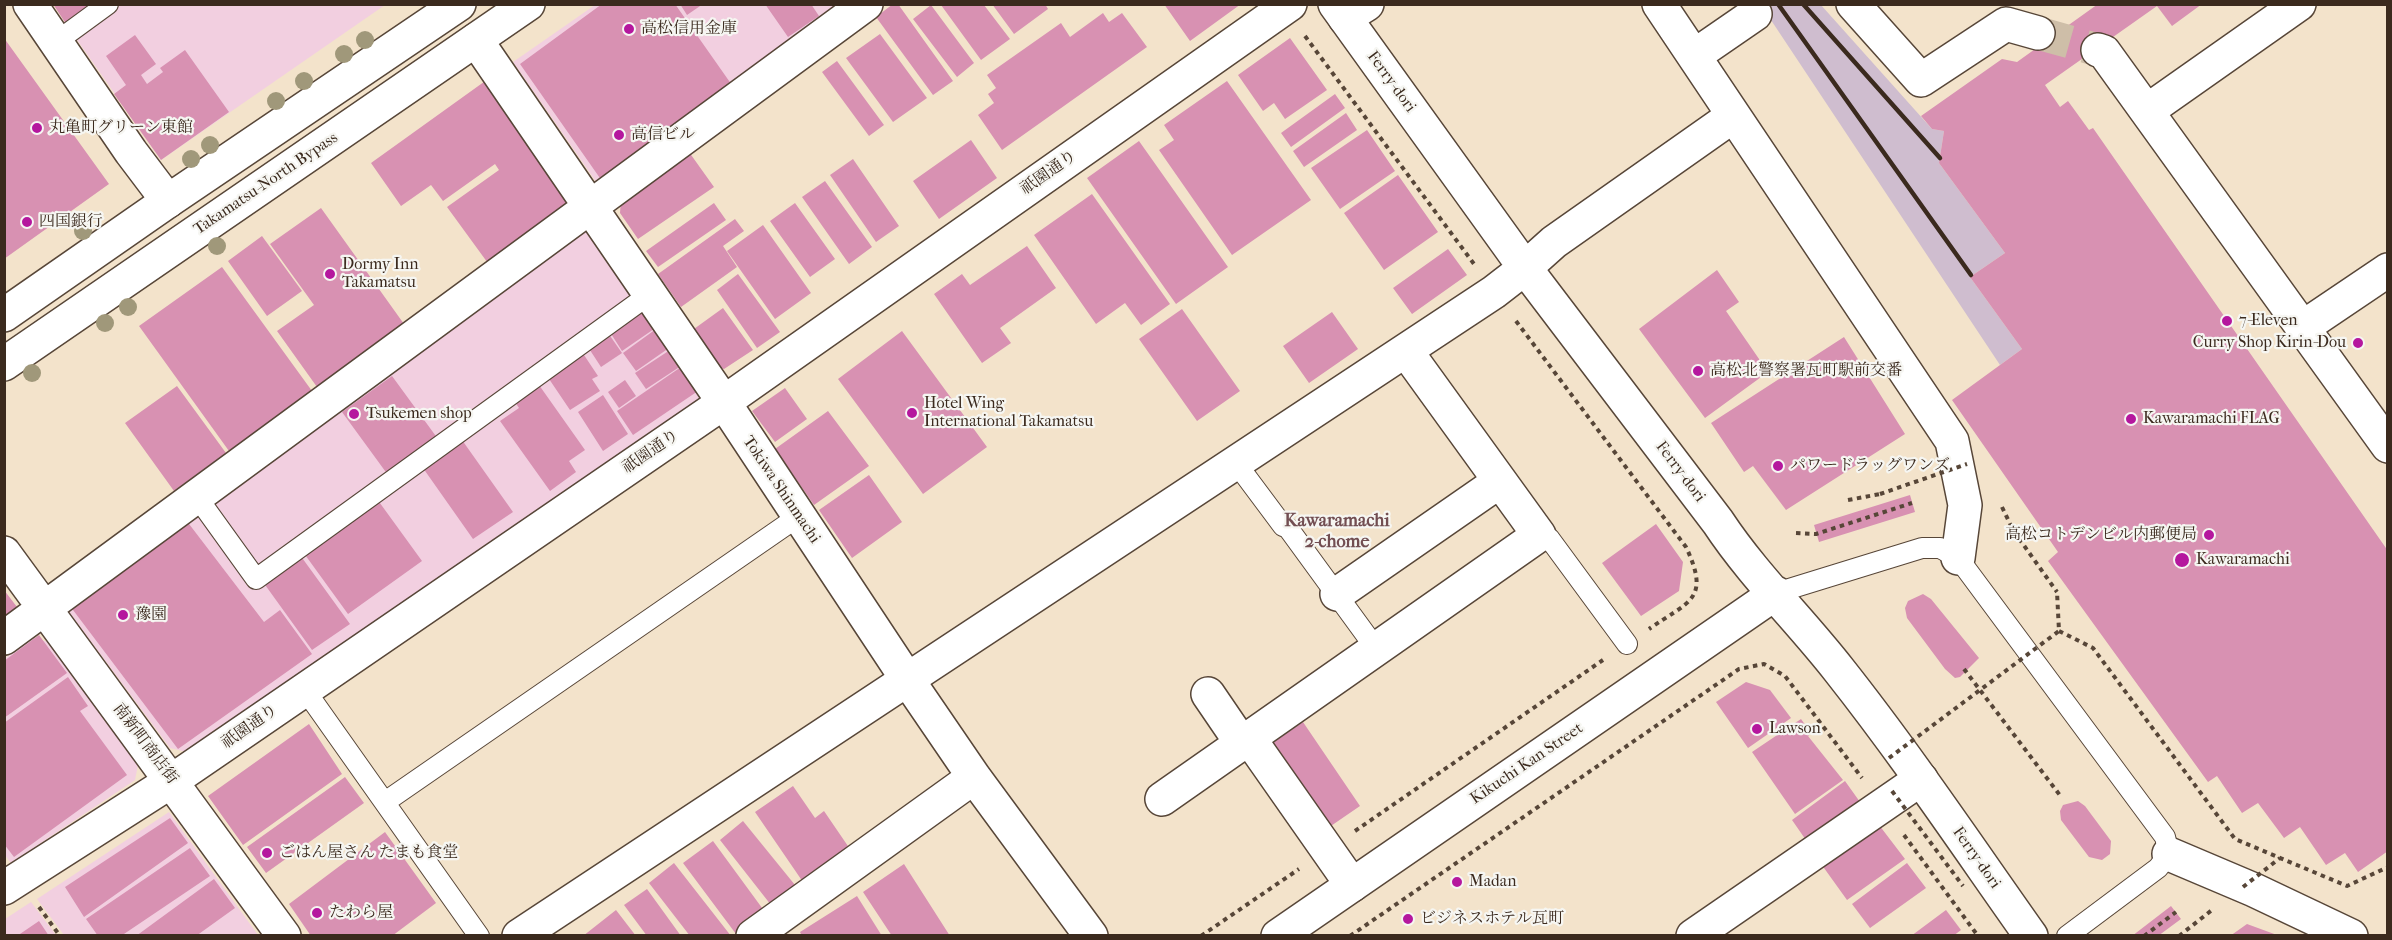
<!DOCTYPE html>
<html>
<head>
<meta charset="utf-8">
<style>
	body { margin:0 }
	#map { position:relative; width:2392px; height:940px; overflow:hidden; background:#f3e3cb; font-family:"IM FELL French Canon",serif }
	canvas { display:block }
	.frame { position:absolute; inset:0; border:6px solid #3b2a1e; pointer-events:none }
</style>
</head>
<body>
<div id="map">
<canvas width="2392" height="940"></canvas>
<div class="frame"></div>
</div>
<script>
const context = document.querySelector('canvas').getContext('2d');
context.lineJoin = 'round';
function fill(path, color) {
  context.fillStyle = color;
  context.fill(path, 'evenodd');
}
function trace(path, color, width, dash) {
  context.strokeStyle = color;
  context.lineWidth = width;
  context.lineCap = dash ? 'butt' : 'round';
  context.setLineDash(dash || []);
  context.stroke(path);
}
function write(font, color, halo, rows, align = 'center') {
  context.font = font + ' "IM FELL French Canon","Noto Serif JP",serif';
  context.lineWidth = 4.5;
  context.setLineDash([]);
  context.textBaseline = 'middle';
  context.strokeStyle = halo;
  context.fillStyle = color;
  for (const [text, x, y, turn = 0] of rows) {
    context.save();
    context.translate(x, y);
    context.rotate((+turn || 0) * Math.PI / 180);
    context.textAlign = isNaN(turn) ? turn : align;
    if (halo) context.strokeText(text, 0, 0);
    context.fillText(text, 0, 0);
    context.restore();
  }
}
fill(new Path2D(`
	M119 5H385L161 160 75 37Z
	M595 5H853L601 189 513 62Z
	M586 226 705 397 195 754 170 748 63 604Z
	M33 638 49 642 138 765 135 780 11 863 4 854V659Z
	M169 812 258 935H64L37 899Z
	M31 902 56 935 5 936V919Z`), '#f2cfe0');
fill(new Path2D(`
	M1761 5H1821L1932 129 1944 131 1939 163 2005 253 1970 277 2022 349 2000 365Z`), '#cfbdcf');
fill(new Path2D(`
	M53 4H99L68 27Z
	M602 4H675L734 88 602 181 520 64Z
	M680 4H703L687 15Z
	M765 4H811L819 16 788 37Z
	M893 4H898L953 81 933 95 876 17Z
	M992 4H1045L1048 9 1014 34Z
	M1164 4H1241L1190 41Z
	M2098 4H2202L2172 26 2157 6 2045 85 2060 107 2068 101 2089 130 2093 128 2388 551V851L2358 872 2345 853 2326 865 2300 827 2284 838 2258 803 2242 813 2217 776 2208 782 2048 561 2058 552 1952 400 2022 349 1970 277 2005 253 1939 163 1944 131 1932 129 1921 116 2002 59 2017 62Z
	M931 5 974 63 957 77 913 19Z
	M941 5H984L1010 39 981 60Z
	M1103 13 1109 22 1122 13 1147 47 1002 150 978 115 994 103 988 94 996 88 987 75 1061 23 1070 37Z
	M880 34 927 98 893 122 846 58Z
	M135 35 156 64 141 75 147 84 163 72 160 68 185 50 229 112 161 160 114 94 126 85 106 56Z
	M4 38 109 184 4 259Z
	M1290 38 1327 90 1285 119 1274 103 1263 111 1238 75Z
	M837 61 884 125 869 136 822 72Z
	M488 79 576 204 490 266 447 207 499 170 495 164 443 201 431 185 401 206 371 163Z
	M1227 81 1311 200 1232 255 1159 150 1174 140 1164 125Z
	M1335 94 1345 108 1291 147 1281 133Z
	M1346 113 1357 130 1304 167 1293 151Z
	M1367 130 1395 171 1340 209 1311 168Z
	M971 140 997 178 939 219 913 181Z
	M1139 141 1228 267 1176 304 1087 178Z
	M689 152 714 187 638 239 620 213 621 200Z
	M853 159 899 226 876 242 830 175Z
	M1398 175 1438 232 1384 270 1344 213Z
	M825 181 872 247 849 264 802 197Z
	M1092 194 1170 304 1141 325 1125 303 1096 324 1034 235Z
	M714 203 726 220 658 267 646 251Z
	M795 203 835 259 810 277 770 221Z
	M321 208 404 324 317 387 277 331 314 305 270 244Z
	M735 219 744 231 723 246 737 267 681 307 658 274Z
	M763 225 811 293 775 319 727 251Z
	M262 236 302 291 267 316 228 261Z
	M1027 246 1056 288 1000 328 1011 343 982 363 934 294 962 274 970 285Z
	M1448 249 1467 275 1412 314 1393 288Z
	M222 267 312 391 229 451 139 326Z
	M1717 270 1739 302 1726 311 1768 372 1705 418 1639 329Z
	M738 274 780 332 757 348 717 290Z
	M639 307 654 329 622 351 608 329Z
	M723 308 753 350 724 369 709 364 687 334Z
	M1182 309 1240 391 1197 421 1139 339Z
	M1332 312 1358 349 1309 383 1283 346Z
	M656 329 669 348 636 371 623 353Z
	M606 330 622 353 601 367 586 344Z
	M902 331 987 447 923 494 838 379Z
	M1844 337 1905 434 1786 510 1753 466 1744 472 1711 423Z
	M580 349 598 376 592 379 600 391 570 410 545 373Z
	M670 350 681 366 646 389 635 373Z
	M681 367 698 391 633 435 617 411Z
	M392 376 438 439 388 475 342 412Z
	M625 380 636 396 619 408 608 392Z
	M539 385 585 450 569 461 576 472 550 491 500 421 519 408 515 402Z
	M177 386 226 453 174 491 125 423Z
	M785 388 807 419 775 442 752 411Z
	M603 395 628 434 603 451 578 412Z
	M828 411 869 466 814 505 775 449Z
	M462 440 513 512 473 539 423 468Z
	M869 475 902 522 852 558 819 510Z
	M1910 495 1915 512 1819 542 1814 525Z
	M377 499 422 561 348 614 303 552Z
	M186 520 264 622 280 610 312 654 178 749 70 606Z
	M1656 524 1683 562 1679 591 1641 616 1602 563Z
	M300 555 350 624 312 650 263 582Z
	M4 590 17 607 16 617 4 626Z
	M1923 594 1931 599 1979 658 1960 677 1955 678 1945 669 1907 618 1905 608 1908 601Z
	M39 635 67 673 4 718V661Z
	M68 677 88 706 80 711 127 775 14 857 4 844V723Z
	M1746 682 1770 690 1791 718 1748 748 1716 702Z
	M1801 719 1811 733 1808 736 1843 780 1795 814 1752 752Z
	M1303 722 1360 806 1325 830 1268 746Z
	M309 724 342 774 243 845 208 796Z
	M345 777 364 803 266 873 247 847Z
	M1845 781 1865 809 1808 843 1792 820Z
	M793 786 815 818 824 811 852 852 805 885 755 812Z
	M2078 801 2085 806 2111 841 2110 854 2102 860 2089 857 2061 820 2060 811 2063 805Z
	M170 818 188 843 84 917 65 887Z
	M743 821 795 885 771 905 720 840Z
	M1876 821 1905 859 1847 900 1819 861Z
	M385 832 436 903 392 936H311L289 904Z
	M713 841 765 912 736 934 683 863Z
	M190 848 210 876 121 936H98L86 919Z
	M674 863 731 936H690L649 883Z
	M1907 863 1926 888 1870 928 1852 904Z
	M904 864 950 936H892L863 892Z
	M214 879 235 908 196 936H136Z
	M647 889 681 936H647L624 905Z
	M857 896 882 936H802L800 932Z
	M2171 906 2181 919 2158 936H2132Z
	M616 910 636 936H583Z
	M1946 910 1961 930 1953 936H1911Z
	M39 921 49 936H17Z
	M2247 924 2277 935V936H2230Z`), '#d891b2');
trace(new Path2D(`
	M2038 33 2098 50`), '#cebea8', 33, [33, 16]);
const lane = new Path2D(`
	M56 42 108 4
	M1236 463 1283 526 1288 528 1377 650
	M197 497 256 579 650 294
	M1539 535 1549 538 1627 644
	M1776 593 1922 548H1940L1958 558 2165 837 2169 854 2158 868 2067 936
	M305 690 479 936
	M385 802 799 516`);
const street = new Path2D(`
	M30 4 131 152 168 201
	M1659 4 1952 441 1965 505 1958 558
	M1853 4 1921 80 2006 24 2038 33
	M1345 18 1367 4
	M476 40 723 401 907 679 974 777 1091 936
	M2098 50 2104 52 2388 446
	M1694 56 1755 14
	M2147 111 2299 4
	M1525 268 1554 242 1733 116
	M4 553 284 936
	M1337 594 1500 481
	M4 638 866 4
	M1208 694 1238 738H1249L1352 885
	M1162 799 1539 535 1406 351
	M2169 854 2254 890 2351 936
	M4 888 173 780 710 412 1290 4
	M753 936 974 777
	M1693 936 1921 779`);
const secondary = new Path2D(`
	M1335 4 1525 268 1718 522C1753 575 1800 620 1839 670 1907 756 1968 847 2031 936
	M2302 328 2388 270
	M519 936 1494 292 1525 268
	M1278 936 1776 593`);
const highway = new Path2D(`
	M4 315 168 201 459 4
	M4 364 528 4`);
trace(lane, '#574638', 22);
trace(street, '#574638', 36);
trace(secondary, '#574638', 36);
trace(highway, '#574638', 36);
trace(new Path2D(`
	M1305 36 1474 264
	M1516 321 1686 547C1711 600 1689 601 1649 629
	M1848 500 1880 494
	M2002 507 2013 530 2057 592
	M1796 533 1816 534 1912 503
	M2059 631 2093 648 2235 839 2347 886 2388 867
	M1964 669 2062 798
	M1355 831 1603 660
	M1904 835 1978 936
	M39 907 60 936
	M1201 936 1299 869
	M1350 936 1739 669 1764 664 1785 676 1862 778
	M2144 936 2176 912
	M2179 936 2212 910`), '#574638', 4, [4.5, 4.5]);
trace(lane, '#fff', 20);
trace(street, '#fff', 33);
trace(secondary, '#fff', 33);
trace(highway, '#fff', 33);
trace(new Path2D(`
	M1778 4 1971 275
	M1803 4 1940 158`), '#3b2a1e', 4.5);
trace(new Path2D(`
	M1880 494 1967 464
	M1889 758 2059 631 2057 592
	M1892 791 1963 886
	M2243 887 2280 858`), '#574638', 4, [4.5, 4.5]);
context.fillStyle = '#a0987a';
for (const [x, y] of [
	[365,40],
	[344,54],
	[304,81],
	[276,101],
	[210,145],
	[191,159],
	[83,231],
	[217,246],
	[128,307],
	[105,323],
	[32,373]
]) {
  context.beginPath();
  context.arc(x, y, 9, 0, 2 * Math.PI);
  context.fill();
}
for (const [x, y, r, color] of [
	[629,29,6,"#b5179e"],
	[37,128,6,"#b5179e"],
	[619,135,6,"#b5179e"],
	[27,222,6,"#b5179e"],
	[330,274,6,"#b5179e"],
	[2227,321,6,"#b5179e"],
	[2358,343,6,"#b5179e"],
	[1698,371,6,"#b5179e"],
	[912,413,6,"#b5179e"],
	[354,414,6,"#b5179e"],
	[2131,419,6,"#b5179e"],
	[1778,466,6,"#b5179e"],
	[2209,535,6,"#b5179e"],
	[2182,560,8,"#b5179e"],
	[123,615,6,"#b5179e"],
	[1757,729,6,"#b5179e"],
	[267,853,6,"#b5179e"],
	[1457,882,6,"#b5179e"],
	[317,913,6,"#b5179e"],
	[1408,919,6,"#b5179e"]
]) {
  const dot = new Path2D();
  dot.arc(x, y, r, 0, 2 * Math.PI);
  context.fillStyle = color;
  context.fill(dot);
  trace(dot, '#f6f6f2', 2);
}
write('16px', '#3b2a1e', '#f6f6f2', [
	["高松信用金庫",641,29],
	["丸亀町グリーン東館",49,128],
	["高信ビル",631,135],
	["四国銀行",39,222],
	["Dormy Inn",342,265],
	["Takamatsu",342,283],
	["7-Eleven",2239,321],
	["Curry Shop Kirin-Dou",2346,343,"right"],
	["高松北警察署瓦町駅前交番",1710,371],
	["Hotel Wing",924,404],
	["International Takamatsu",924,422],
	["Tsukemen shop",366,414],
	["Kawaramachi FLAG",2143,419],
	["パワードラッグワンズ",1790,466],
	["高松コトデンビル内郵便局",2197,535,"right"],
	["Kawaramachi",2196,560],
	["豫園",135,615],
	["Lawson",1769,729],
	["ごはん屋さん たまも食堂",279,853],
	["Madan",1469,882],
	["たわら屋",329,913],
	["ビジネスホテル瓦町",1420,919]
], 'left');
write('16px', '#3b2a1e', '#f6f6f2', [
	["Ferry-dori",1391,82,54],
	["祇園通り",1049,173,-35],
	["Takamatsu-North Bypass",266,184,-34],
	["祇園通り",651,452,-34],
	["Ferry-dori",1680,472,53],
	["Tokiwa Shinmachi",781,490,56],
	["祇園通り",250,727,-35],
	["南新町商店街",145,744,53],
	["Kikuchi Kan Street",1527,764,-34],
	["Ferry-dori",1976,858,55]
]);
write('bold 18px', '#724e52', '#f6f6f2', [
	["Kawaramachi",1337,522],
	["2-chome",1337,543]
]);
</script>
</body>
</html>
